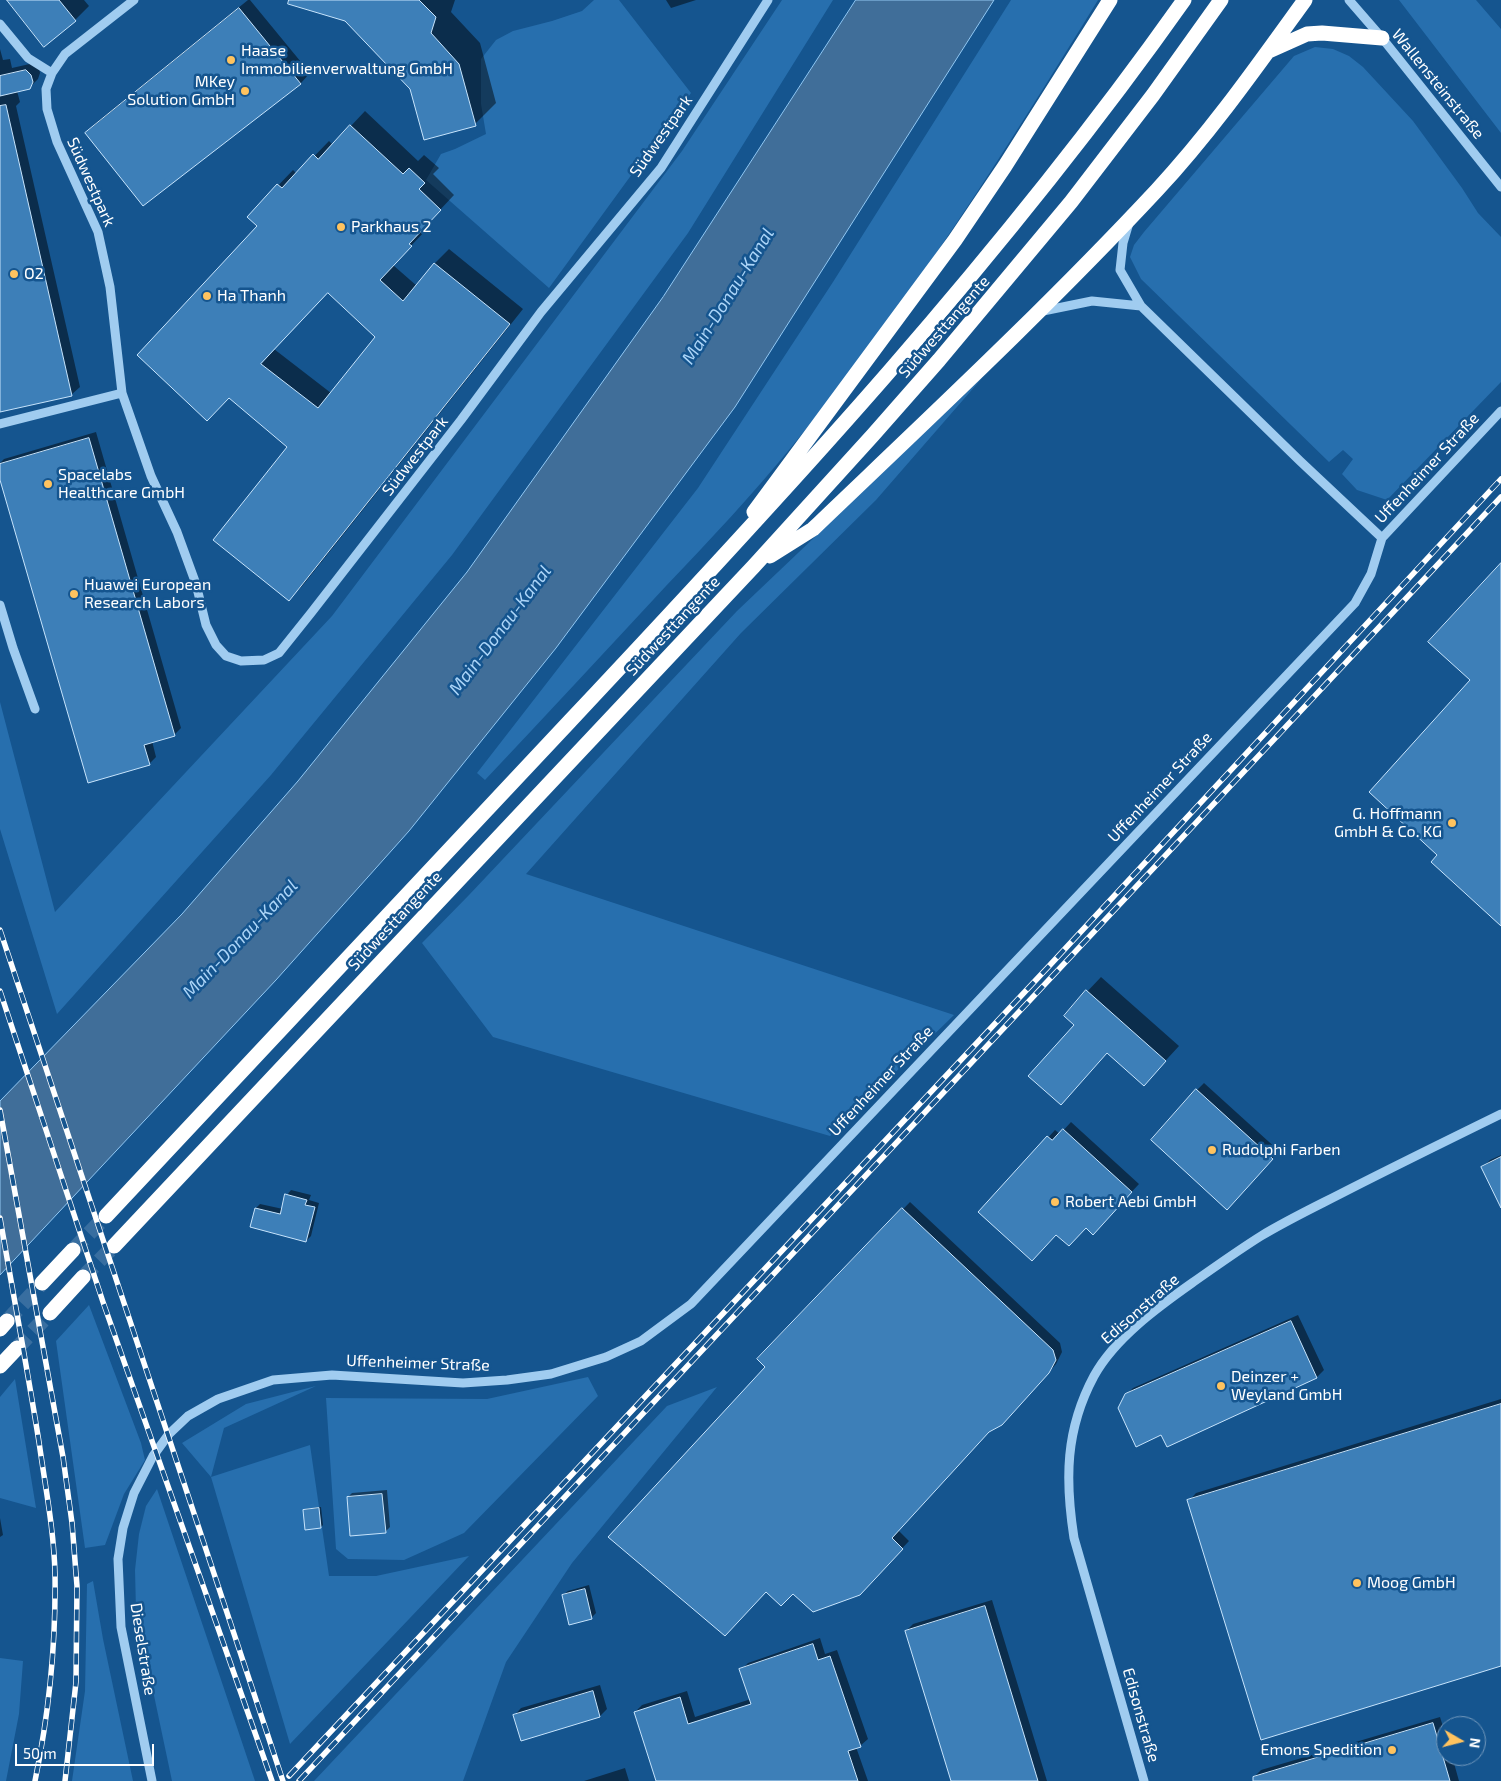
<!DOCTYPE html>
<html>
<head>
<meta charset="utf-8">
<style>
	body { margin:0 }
	#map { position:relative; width:1501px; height:1781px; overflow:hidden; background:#15558f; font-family:"Exo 2",sans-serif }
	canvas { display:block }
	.north { position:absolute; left:1436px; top:1716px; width:50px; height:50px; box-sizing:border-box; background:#15558f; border:1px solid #7399bc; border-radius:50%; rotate:98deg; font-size:14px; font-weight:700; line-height:20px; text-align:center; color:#fff }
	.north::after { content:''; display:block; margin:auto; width:18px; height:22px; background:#ffc35f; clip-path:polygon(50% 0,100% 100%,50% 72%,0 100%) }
	.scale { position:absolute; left:15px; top:1744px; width:139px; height:22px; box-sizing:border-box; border:2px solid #fff; border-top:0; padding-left:6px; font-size:15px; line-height:18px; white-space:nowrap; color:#fff; -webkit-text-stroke:4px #15558f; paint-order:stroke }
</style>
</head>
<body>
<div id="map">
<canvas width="1501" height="1781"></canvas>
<div class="north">N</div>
<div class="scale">50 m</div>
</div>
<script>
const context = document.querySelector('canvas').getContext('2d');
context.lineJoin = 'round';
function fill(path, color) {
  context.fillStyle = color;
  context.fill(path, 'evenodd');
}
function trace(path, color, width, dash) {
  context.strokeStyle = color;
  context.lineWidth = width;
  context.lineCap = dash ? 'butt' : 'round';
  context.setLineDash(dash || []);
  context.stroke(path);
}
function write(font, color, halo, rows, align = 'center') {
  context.font = font + ' "Exo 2",sans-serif';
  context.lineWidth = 5;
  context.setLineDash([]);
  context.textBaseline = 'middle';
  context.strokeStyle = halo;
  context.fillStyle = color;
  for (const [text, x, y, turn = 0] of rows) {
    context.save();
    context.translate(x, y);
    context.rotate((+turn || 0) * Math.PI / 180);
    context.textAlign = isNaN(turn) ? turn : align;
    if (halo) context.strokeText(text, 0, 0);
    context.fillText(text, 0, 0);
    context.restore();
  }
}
fill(new Path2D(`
	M594 0H619L691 93 549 288 426 180 441 154 455 149 486 134 481 104V59L496 40 513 31 552 21 582 11Z
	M782 0H833L688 233 452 555 271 775 57 1014 0 829V702L55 912 332 616 682 151Z
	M1011 0H1098C1004 153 908 306 793 445 753 494 710 540 666 586 606 651 546 715 485 780L477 773 698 488 833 282Z
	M1399 0H1476L1501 29V133Z
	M1315 47 1333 49 1349 56 1363 67 1413 121 1462 188 1478 213 1501 237V382L1387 500 1357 490 1342 474 1353 459 1343 450 1329 462 1141 279 1130 257 1134 245 1144 232 1294 56Z
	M983 377 876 500 741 633 526 874 954 1015 830 1136 493 1037 422 943 469 895 737 611Z
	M89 1305 141 1443 145 1460 124 1494 105 1545 85 1548 56 1341Z
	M588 1377 598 1396 464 1533 404 1560 348 1559 336 1549 326 1398 487 1399Z
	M15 1379 36 1508 0 1498V1397Z
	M316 1386 224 1428 211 1477 310 1445 329 1576H376L469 1556 290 1744 211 1477 182 1443 246 1404Z
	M717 1387 572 1563 506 1662 463 1781H314L667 1406Z
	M157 1489 255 1781H172L136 1610 135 1570 139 1534 146 1506Z
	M93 1581 103 1639 133 1781H72L85 1691 87 1584Z
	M0 1658 23 1661 19 1714 6 1781H0Z`), '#276fae');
const water = new Path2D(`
	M856 0H994L735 407 556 648 409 831 276 980 0 1275V1101L182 914 298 781 467 572 663 297Z`);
fill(water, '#406e99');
trace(water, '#92c8f3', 1);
fill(new Path2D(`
	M8 0H84L89 6 75 20Z
	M248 0H250L310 73 301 83 143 204 87 133 96 123Z
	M298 0H455L451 12 480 43 496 103 475 124 411 88 345 20Z
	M666 0H696L671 8Z
	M0 49 3 60 10 59 12 68 34 63 39 67 40 73 38 79 29 88 17 91 20 102 16 106 80 387 71 395 0 411Z
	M365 111 418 161 424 155 439 168 433 174 454 195 423 228 425 231 393 265 417 286 435 263 449 249 523 309 303 585 289 599V447L229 397 259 226 248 217 293 170 297 174 329 141 333 145ZM328 292 376 337 331 393 274 349Z
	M96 432 181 728 174 735 152 741 156 757 149 764 0 476V463L4 459Z
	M1101 977 1179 1046 1157 1070 1108 1052 1061 1103 1076 1025 1065 1015Z
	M1204 1083 1279 1151 1234 1201 1197 1090Z
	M1071 1122 1139 1184 1100 1226 1086 1227 1056 1233 980 1212 1055 1130 1060 1134Z
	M1501 1155V1205L1483 1167 1490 1160Z
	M291 1190 311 1195 309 1200 319 1203 311 1236 306 1241 256 1208 260 1204 283 1209 287 1195Z
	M910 1202 1060 1343 1062 1352 1056 1364 1009 1416 990 1430 898 1530 909 1541 867 1586 766 1367 759 1359Z
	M1298 1315 1324 1370 1317 1377 1167 1446 1161 1434 1126 1395 1133 1388Z
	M1501 1399V1665L1189 1501 1196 1493Z
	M387 1490 390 1527 385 1532 348 1497 352 1493Z
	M321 1507 323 1525 321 1527 304 1510 306 1509Z
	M0 1518 3 1535 0 1537Z
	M589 1585 596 1613 591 1618 563 1595 568 1591Z
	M992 1600 1047 1781H952L906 1631 913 1624Z
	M820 1638 825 1654 837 1650 868 1739 860 1746 856 1747 868 1781H657L635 1712 642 1705 687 1691 695 1717 751 1699 741 1670 748 1663Z
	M600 1685 607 1709 600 1716H514L521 1708Z
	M1440 1717 1446 1736V1756H1452L1459 1781H1255L1254 1777 1261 1770Z
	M625 1768 629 1781H584Z`), '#0007');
const building = new Path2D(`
	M7 0H59L76 21 44 47Z
	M289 0H419L436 17 431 33 459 64 476 126 424 140 410 89 345 21 288 4Z
	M239 8 301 84 143 206 85 133Z
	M26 70 31 75 33 82 30 89 0 96V76Z
	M6 105 72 396 0 412V106Z
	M350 125 403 174 409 168 425 183 419 189 441 210 409 244 412 246 380 280 403 301 434 263 510 324 289 601 213 540 287 447 229 398 207 421 137 355 257 226 247 217 277 184 282 188 313 154 318 159ZM328 293 375 337 318 408 261 364Z
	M89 438 175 736 144 745 150 765 88 783 0 480V464Z
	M1501 563V926L1431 862 1437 855 1369 792 1470 680 1428 642Z
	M1086 990 1166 1061 1144 1086 1107 1053 1061 1105 1028 1076 1074 1025 1064 1016Z
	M1196 1089 1273 1159 1227 1210 1151 1140Z
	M1063 1129 1132 1192 1093 1235 1086 1228 1069 1246 1056 1235 1032 1261 978 1212 1047 1136 1052 1140Z
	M1501 1157V1208L1481 1167Z
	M285 1194 307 1200 305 1205 315 1207 306 1242 250 1227 255 1208 280 1214Z
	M902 1208 1053 1350 1056 1360 1049 1373 1002 1425 989 1432 892 1538 903 1549 860 1595 813 1612 793 1594 781 1606 766 1592 725 1636 608 1537 765 1367 757 1359Z
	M1291 1321 1317 1378 1167 1447 1161 1435 1136 1447 1118 1408 1125 1394Z
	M1501 1404V1666L1261 1740 1187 1500Z
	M382 1494 386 1533 350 1536 347 1497Z
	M319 1508 321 1528 305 1530 303 1510Z
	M585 1589 592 1619 569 1625 562 1595Z
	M985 1606 1038 1781H951L905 1631Z
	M813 1644 818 1660 830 1656 861 1747 848 1751 858 1781H656L634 1712 680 1697 688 1724 751 1704 739 1669Z
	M593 1691 600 1717 521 1741 513 1715Z
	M1433 1723 1450 1781H1253V1777Z`);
fill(building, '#3d7fb8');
trace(building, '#c7e4fc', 1);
trace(new Path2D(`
	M73 1250 106 1216
	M83 1277 114 1246
	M7 1321 42 1283
	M17 1348 50 1313`), '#386ea0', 15, [15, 8]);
trace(new Path2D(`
	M134 0 65 54 52 73 46 89 47 109 57 142 98 232 110 287 122 393 151 476 177 532 196 584 206 625 216 645 226 656 241 661 264 660 279 653 311 613 461 420 541 312 661 168 768 0
	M1349 0 1382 38 1501 187
	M0 24 28 58 52 73
	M1129 223 1123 243 1120 270 1141 306 1300 461 1382 538
	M1043 311 1092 301 1141 306
	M0 424 122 393
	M0 605 13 648 35 709
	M152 1781 121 1627 118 1559 123 1528 134 1493 153 1456 169 1434 188 1416 218 1399 273 1380 332 1375 463 1383 507 1380 551 1374 606 1357 641 1341 691 1304 1355 603 1371 574 1382 538 1501 411
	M1144 1781 1074 1538C1065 1480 1065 1430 1094 1376 1115 1338 1158 1307 1192 1283 1215 1267 1237 1251 1261 1236 1289 1219 1319 1205 1348 1190 1399 1164 1450 1139 1501 1114`), '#a0ccf0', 9);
trace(new Path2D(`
	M1269 51 1307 34 1322 33 1382 38
	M754 512 955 240 1005 166 1110 0
	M770 556 813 529C929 418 1047 308 1157 190 1211 132 1258 65 1305 0
	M106 1216C260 1052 415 886 570 721 786 491 1001 259 1184 0
	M114 1246 754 566 873 435 939 360 1071 202 1153 95 1221 0
	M42 1283 73 1250
	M50 1313 83 1277
	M0 1329 7 1321
	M0 1366 17 1348`), '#fff', 15);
const rail = new Path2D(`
	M0 930 283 1781
	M0 991 103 1302 272 1781
	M0 1110 63 1457 72 1523 77 1586 76 1682 65 1781
	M0 1218C13 1293 27 1367 39 1442 45 1485 54 1530 55 1574 56 1643 49 1713 35 1781
	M289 1776 1050 965 1501 479
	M299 1781 1501 497`);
trace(rail, '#fff', 5.5);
trace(rail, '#15558f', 4, [11]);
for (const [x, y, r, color] of [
	[231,60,5,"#ffc35f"],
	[245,91,5,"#ffc35f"],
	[341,227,5,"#ffc35f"],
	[14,274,5,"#ffc35f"],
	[207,296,5,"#ffc35f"],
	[48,484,5,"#ffc35f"],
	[74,594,5,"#ffc35f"],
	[1452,823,5,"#ffc35f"],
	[1212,1150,5,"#ffc35f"],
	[1055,1202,5,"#ffc35f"],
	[1221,1386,5,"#ffc35f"],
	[1357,1583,5,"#ffc35f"],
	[1392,1750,5,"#ffc35f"]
]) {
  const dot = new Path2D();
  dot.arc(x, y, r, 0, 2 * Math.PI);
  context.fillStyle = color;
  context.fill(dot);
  trace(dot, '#15558f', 2);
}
write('16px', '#fff', '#15558f', [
	["Haase",241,51],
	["Immobilienverwaltung GmbH",241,69],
	["MKey",235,82,"right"],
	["Solution GmbH",235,100,"right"],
	["Parkhaus 2",351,227],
	["O2",24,274],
	["Ha Thanh",217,296],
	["Spacelabs",58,475],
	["Healthcare GmbH",58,493],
	["Huawei European",84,585],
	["Research Labors",84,603],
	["G. Hoffmann",1442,814,"right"],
	["GmbH & Co. KG",1442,832,"right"],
	["Rudolphi Farben",1222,1150],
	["Robert Aebi GmbH",1065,1202],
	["Deinzer +",1231,1377],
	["Weyland GmbH",1231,1395],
	["Moog GmbH",1367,1583],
	["Emons Spedition",1382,1750,"right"]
], 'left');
write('16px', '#fff', '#15558f', [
	["Wallensteinstraße",1438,84,51],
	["Südwestpark",661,136,-55],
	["Südwestpark",91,182,66],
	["Südwesttangente",944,327,-49],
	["Südwestpark",415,456,-52],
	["Uffenheimer Straße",1427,468,-47],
	["Südwesttangente",673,626,-47],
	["Uffenheimer Straße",1160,787,-47],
	["Südwesttangente",395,921,-47],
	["Uffenheimer Straße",881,1081,-47],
	["Edisonstraße",1140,1309,-41],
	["Uffenheimer Straße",418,1363,2],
	["Dieselstraße",143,1649,81],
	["Edisonstraße",1141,1715,74]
]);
write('italic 18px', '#acd5f8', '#15558f', [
	["Main-Donau-Kanal",728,296,-58],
	["Main-Donau-Kanal",500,630,-53],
	["Main-Donau-Kanal",240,939,-46]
]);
</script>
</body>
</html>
